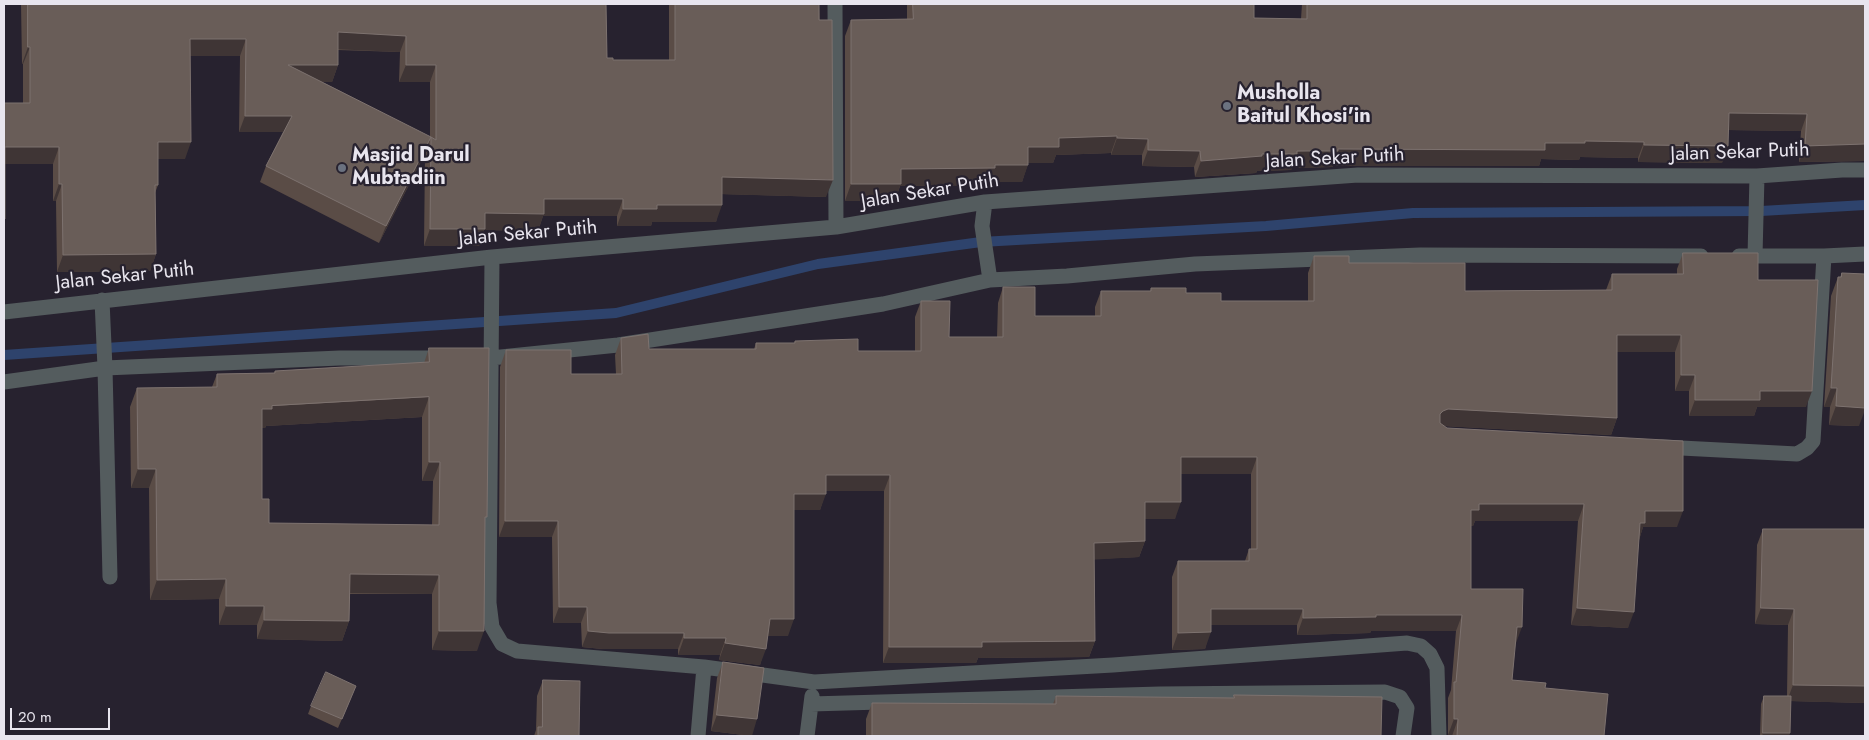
<!DOCTYPE html>
<html>
<head>
<meta charset="utf-8">
<style>
	body { margin:0 }
	#map { position:relative; width:1869px; height:740px; overflow:hidden; background:#27222f; font-family:Jost,sans-serif }
	canvas { display:block }
	.frame { position:absolute; inset:0; border:5px solid #e8e5ee; pointer-events:none }
	.scale { position:absolute; left:10px; top:708px; width:100px; height:22px; box-sizing:border-box; border:2px solid #e8e5ee; border-top:0; padding-left:6px; font-size:15px; line-height:18px; white-space:nowrap; color:#e8e5ee; -webkit-text-stroke:4px #27222f; paint-order:stroke }
</style>
</head>
<body>
<div id="map">
<canvas width="1869" height="740"></canvas>
<div class="frame"></div>
<div class="scale">20 m</div>
</div>
<script>
const context = document.querySelector('canvas').getContext('2d');
context.lineJoin = 'round';
function trace(path, color, width, dash) {
  context.strokeStyle = color;
  context.lineWidth = width;
  context.lineCap = dash ? 'butt' : 'round';
  context.setLineDash(dash || []);
  context.stroke(path);
}
function fill(path, color) {
  context.fillStyle = color;
  context.fill(path, 'evenodd');
}
function write(font, color, halo, rows, align = 'center') {
  context.font = font + ' Jost,sans-serif';
  context.lineWidth = 4.5;
  context.setLineDash([]);
  context.textBaseline = 'middle';
  context.strokeStyle = halo;
  context.fillStyle = color;
  for (const [text, x, y, turn = 0] of rows) {
    context.save();
    context.translate(x, y);
    context.rotate((+turn || 0) * Math.PI / 180);
    context.textAlign = isNaN(turn) ? turn : align;
    if (halo) context.strokeText(text, 0, 0);
    context.fillText(text, 0, 0);
    context.restore();
  }
}
trace(new Path2D(`
	M4 355 616 313 818 264 981 242 1266 226 1413 213 1761 211 1865 205`), '#2e436c', 10);
trace(new Path2D(`
	M835 4 836 227
	M985 202 982 226 990 280
	M1739 256H1824L1865 254
	M1755 256 1757 176
	M492 257 489 603 492 627 502 644 517 651 704 667 814 682 1113 665 1407 643 1421 646 1430 654 1437 668 1439 736
	M102 300 105 368 110 577
	M4 312 492 257 836 227 985 202 1358 175 1757 176 1842 170H1865
	M469 358H491L618 345 883 304 990 280 1067 276 1195 264 1420 255 1701 256
	M4 382 105 368 340 358H446
	M1662 447 1797 454 1807 448 1813 441 1824 256
	M811 704 1160 694 1385 692 1400 697 1407 708 1403 736
	M698 736 704 667
	M807 736 812 696`), '#545c5e', 15);
fill(new Path2D(`
	M21 4H606L607 58 613 60H669V4H819L826 197 722 194 716 222H652L651 226H617V216H543L538 231 484 230 479 246H424L425 154 430 141 425 154 379 243 260 182 266 166 283 132H239L240 56H190L185 159H158V185L155 193 156 254 150 271 57 272 56 201H53V164H5V219L4 223V103H23V64H22ZM338 50 400 52 399 82H430V137L322 82H332L338 65Z
	M907 4H1254V18L1301 19 1302 4H1865V161L1799 162 1801 131 1729 130 1722 163 1638 162V158L1580 157 1579 160 1541 159 1539 166H1333L1332 167 1292 168 1291 170 1257 171 1256 173 1195 177 1194 167 1142 166V155H1111V153L1056 155 1053 163H1028L1022 182H990L989 185 900 186 895 201H845V36L851 20 907 19Z
	M1683 253 1758 280 1806 407H1757L1754 416H1689V391H1675V352H1617V418L1611 435 1444 426 1447 428 1677 527H1643L1639 540 1628 628 1571 625 1578 521H1475L1473 526H1471V589L1516 643H1515L1512 680 1545 688 1604 736H1452L1448 735V698L1451 690 1456 631H1371L1370 633 1297 635V625H1211L1205 649 1172 650V577L1178 561H1245L1249 549H1251V474H1181L1175 519H1145V541L1139 557 1094 559 1095 641 1089 657 978 658 976 663H883L884 491H826L820 510H794L788 636H768L760 665 719 660 720 655H678V649H603L582 647 581 623H553L552 537H499L500 367 506 350 571 374H616L615 355 621 338 649 349H754L756 343H794L795 341 858 351H915V317L921 301 949 337H997L998 303 1003 287 1035 316H1095V307L1101 291H1150L1151 288 1186 293 1221 301H1308V273L1314 256 1349 263 1465 291 1606 290 1612 274H1677V269Z
	M1842 273 1859 426 1829 425 1830 407H1824L1831 296 1838 277H1840Z
	M429 348 485 523 477 651 432 650V594H350L349 621 342 641 257 639V625H219V599L150 600 149 488H131L130 407 137 388 212 387 217 374 274 373 275 371 424 363ZM422 417V481H433L432 525 269 523 262 499V428H265L266 426Z
	M1763 529H1865V703L1791 701 1789 736H1760L1761 704 1764 696H1787L1788 625 1755 624 1757 545Z
	M723 662 752 736 711 731 717 678Z
	M543 680 579 736H534L536 730 537 696Z
	M356 686 338 728 308 714 311 706Z
	M1234 695 1381 736H866V719L872 703 1053 704 1056 696 1233 698Z`), '#5a4c46');
fill(new Path2D(`
	M338 32 406 36 400 52 332 49Z
	M190 39H246L240 56H184Z
	M28 47H30L23 64H22Z
	M288 65H338L332 82H282Z
	M406 65H436L430 82H399Z
	M1729 113 1807 114 1801 131 1723 130Z
	M245 116H292L285 132H239Z
	M1117 136 1111 153 1056 155 1053 163H1022L1028 147 1059 138Z
	M431 137 425 154 379 243 386 226Z
	M1117 138 1148 139 1142 155H1111Z
	M1585 141 1644 142 1638 158 1580 157 1579 160 1541 159 1539 166H1333L1332 167 1292 168 1291 170 1257 171 1256 173 1195 177 1201 161 1262 154 1338 149Z
	M158 142H191L185 159H151Z
	M1865 144V161L1799 162 1805 146Z
	M1644 145 1728 146 1722 163 1638 162Z
	M5 147H59L53 164H4Z
	M1148 150 1200 151 1194 167 1142 166Z
	M995 165H1028L1022 182H990L989 185 900 186 895 201H845L851 184 901 169Z
	M722 177 833 180 826 197 716 194Z
	M59 184H62L56 201H53Z
	M544 199H623L617 216H543L538 231 484 230 479 246H424L430 229 485 213Z
	M657 205H722L716 222H652L651 226H617L623 209Z
	M156 254 150 271 57 272 63 255Z
	M1617 335H1681L1675 352H1611Z
	M1681 375H1695L1689 391H1675Z
	M1831 388H1837L1830 407H1824Z
	M1760 391H1812L1806 407H1757L1754 416H1689L1695 400Z
	M429 397 422 417 266 426 265 428H255L262 409 272 406Z
	M1836 406 1865 408V410L1859 426 1829 425Z
	M1448 409 1617 418 1611 435 1442 426 1434 430 1440 414 1443 411Z
	M1181 457H1257L1251 474H1175Z
	M429 462H440L433 481H422Z
	M138 469H156L149 488H131Z
	M826 475H890L884 491H820Z
	M794 494H826L820 510H788Z
	M1145 502H1181L1175 519H1139Z
	M1479 504H1584L1578 521H1475L1473 526H1465L1471 510Z
	M1645 511H1683L1677 527H1643L1639 540H1634Z
	M505 521H558L552 537H499Z
	M1145 541 1139 557 1088 560 1094 543Z
	M350 574 439 575 432 594 343 593Z
	M226 579 219 599 150 600 157 580Z
	M226 606H264L257 625H219Z
	M559 607H587L581 623H553Z
	M1577 608 1634 612 1628 628 1571 625Z
	M1761 608 1794 609 1788 625 1755 624Z
	M1211 609H1303L1297 625H1205Z
	M1376 615H1462L1456 631H1371L1370 633 1297 635 1303 618Z
	M770 619H794L788 636H764Z
	M264 620 349 621 342 641 257 639Z
	M1517 627H1522L1516 643H1511Z
	M439 631H484L477 651 432 650Z
	M588 631 684 633 678 649H603L582 647Z
	M1211 632 1205 649 1172 650 1178 633Z
	M684 638H726L720 655H678Z
	M1095 641 1089 657 978 658 976 663H883L889 647 982 642Z
	M725 643 766 649 760 665 719 660Z
	M1793 685 1865 686V703L1787 701Z
	M717 715 757 719 752 736 711 731Z
	M1454 719H1458L1452 736 1448 735Z
	M1763 733H1790L1789 736H1762Z`), '#3f3535');
const building = new Path2D(`
	M28 4H606L607 58H613V60H675V4H819V20H832L833 180 722 177V205H657V209H623V199H544V214L485 213V229H430L431 137 436 140V65H406V36L338 32V65H288L431 137 386 226 266 166 292 116H245L246 39H190L191 142H158V185H155L156 254 63 255 62 184H59V147H5V219H4V103H30V47H28Z
	M913 4H1254V18L1307 19V4H1865V144L1805 146 1807 114 1729 113 1728 146 1644 145V142L1585 141V143H1545V150L1338 149V151H1297V154H1262V156L1201 161 1200 151 1148 150V139L1117 138V136L1059 138V147H1028V165H995V168L901 169V184H851V20L913 19Z
	M1683 253H1758V280H1818L1812 391H1760V400H1695V375H1681V335H1617V418L1448 409 1443 411 1440 414V423L1447 428 1683 441V511H1645V523H1640L1634 612 1577 608 1584 504H1479V510H1471V589H1523L1522 627H1517L1512 680 1546 683 1545 688 1608 694 1604 736H1457L1458 719H1454V682H1456L1462 615H1376V617L1303 618V609H1211V632L1178 633V561H1249V549H1257V457H1181V502H1145V541L1094 543 1095 641 982 642V647H889L890 475H826V494H794V619H770L766 649 725 643 726 638H684V633H609L588 631 587 607H559L558 521H505L506 350H571V374H622L621 338 648 334 649 349H756V343H795V341L858 339V351H921V301H950L949 337H1003V287H1035V316H1101V291H1151V288H1186V293H1221V301H1314V256H1349V263H1465V291L1612 290V274H1683Z
	M1842 273 1865 274V408L1836 406 1837 388H1831L1838 277H1841Z
	M429 348H489L487 517H485L484 631H439V575L350 574 349 621 264 620V606H226V579L157 580 156 469H138L137 388 217 387V374L275 373V371L429 362ZM429 397V462H440L439 525 269 523V499H262V409H272V406Z
	M1763 529H1865V686L1793 685 1794 609 1761 608Z
	M723 662 764 668 757 719 717 715Z
	M326 672 356 686 342 719 311 706Z
	M543 680 580 681 579 736H538V727H542Z
	M1234 695 1382 697 1381 736H872V703L1056 704V696L1234 698Z
	M1764 696H1791L1790 733H1763Z`);
fill(building, '#695d58');
trace(building, '#7d726f', 1);
for (const [x, y, r, color] of [
	[1227,106,5,"#6b7280"],
	[342,168,5,"#6b7280"]
]) {
  const dot = new Path2D();
  dot.arc(x, y, r, 0, 2 * Math.PI);
  context.fillStyle = color;
  context.fill(dot);
  trace(dot, '#27222f', 2);
}
write('bold 20px', '#e8e5ee', '#27222f', [
	["Musholla",1237,94],
	["Baitul Khosi'in",1237,117],
	["Masjid Darul",352,156],
	["Mubtadiin",352,179]
], 'left');
write('20px', '#e8e5ee', '#27222f', [
	["Jalan Sekar Putih",1740,153,-2],
	["Jalan Sekar Putih",1335,159,-3],
	["Jalan Sekar Putih",930,192,-9],
	["Jalan Sekar Putih",528,234,-5],
	["Jalan Sekar Putih",125,277,-6]
]);
</script>
</body>
</html>
